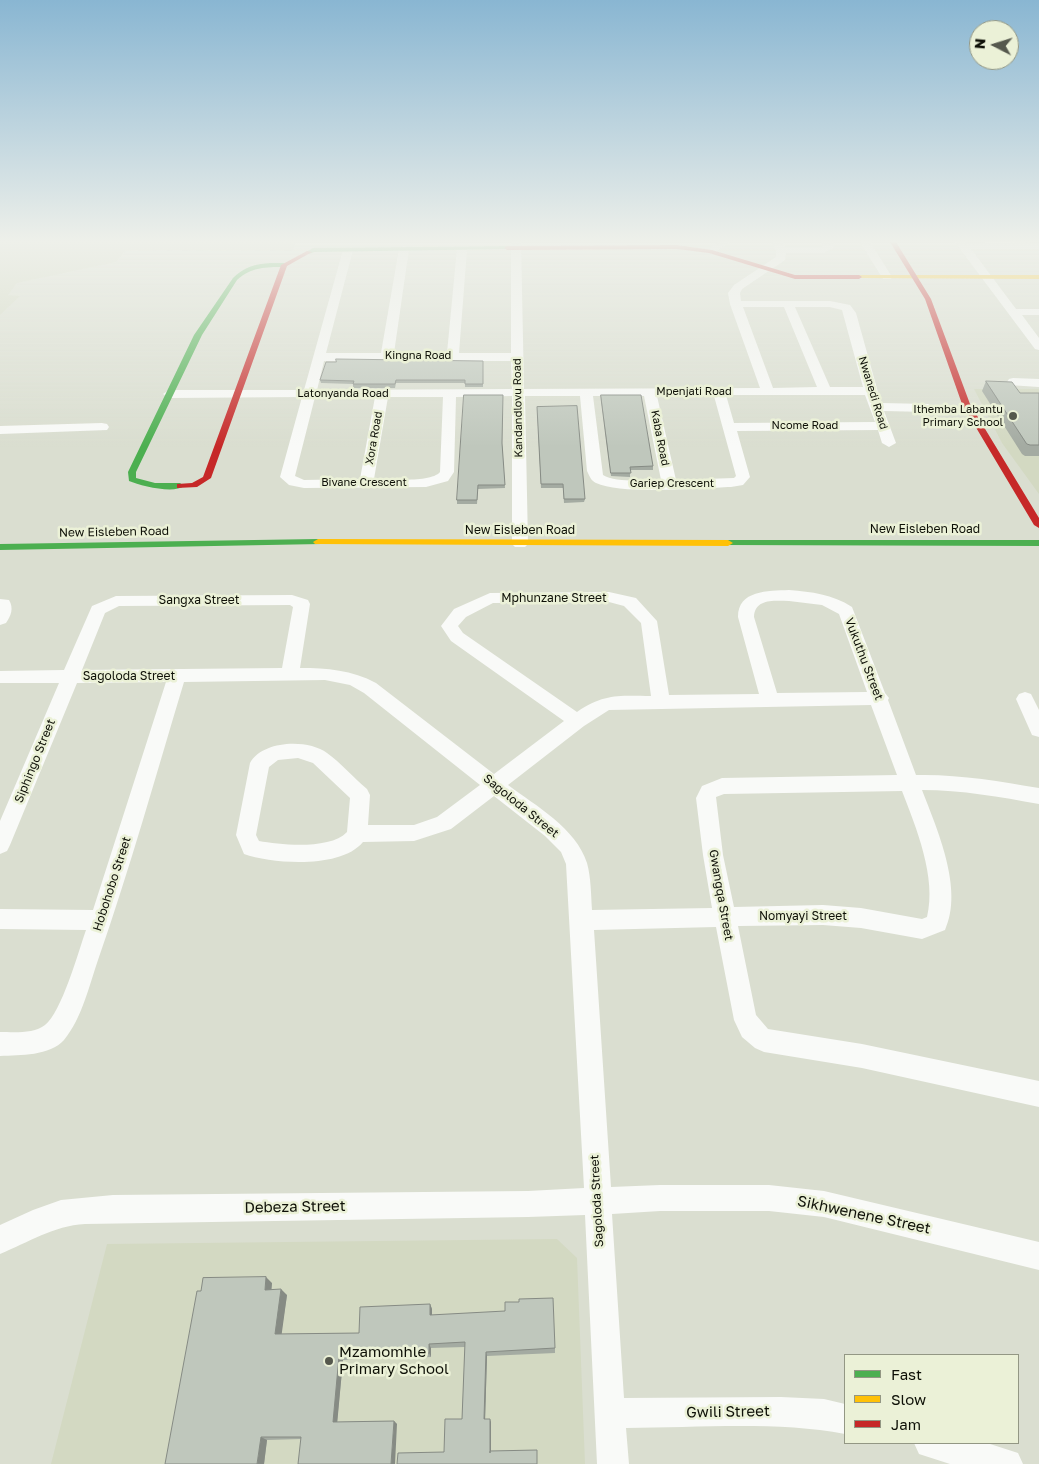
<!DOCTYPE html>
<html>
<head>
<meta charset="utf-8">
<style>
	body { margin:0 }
	#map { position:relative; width:1039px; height:1464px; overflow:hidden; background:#daded0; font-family:"Golos Text",sans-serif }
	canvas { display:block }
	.legend { position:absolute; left:844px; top:1354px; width:175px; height:90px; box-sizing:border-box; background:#ebf1d7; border:1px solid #939784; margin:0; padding:6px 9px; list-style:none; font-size:15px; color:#0e1007 }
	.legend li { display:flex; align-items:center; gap:10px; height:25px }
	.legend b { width:25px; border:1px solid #939784 }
	.north { position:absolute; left:969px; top:20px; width:50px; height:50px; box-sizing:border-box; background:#ebf1d7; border:1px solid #939784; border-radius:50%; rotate:275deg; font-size:14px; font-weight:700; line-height:20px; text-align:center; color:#0e1007 }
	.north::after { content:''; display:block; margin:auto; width:18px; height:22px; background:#55584d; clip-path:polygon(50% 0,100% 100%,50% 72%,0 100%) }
</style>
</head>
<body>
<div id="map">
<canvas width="1039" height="1464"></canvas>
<ul class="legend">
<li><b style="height:6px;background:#4caf50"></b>Fast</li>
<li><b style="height:6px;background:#ffc107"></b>Slow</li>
<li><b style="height:6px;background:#c62828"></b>Jam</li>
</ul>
<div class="north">N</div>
</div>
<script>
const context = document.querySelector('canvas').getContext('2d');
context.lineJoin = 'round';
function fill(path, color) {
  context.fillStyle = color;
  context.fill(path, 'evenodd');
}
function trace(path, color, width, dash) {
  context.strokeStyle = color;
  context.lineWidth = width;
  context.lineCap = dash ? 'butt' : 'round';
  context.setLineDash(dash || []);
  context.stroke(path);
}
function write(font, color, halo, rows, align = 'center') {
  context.font = font + ' "Golos Text",sans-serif';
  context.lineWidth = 5;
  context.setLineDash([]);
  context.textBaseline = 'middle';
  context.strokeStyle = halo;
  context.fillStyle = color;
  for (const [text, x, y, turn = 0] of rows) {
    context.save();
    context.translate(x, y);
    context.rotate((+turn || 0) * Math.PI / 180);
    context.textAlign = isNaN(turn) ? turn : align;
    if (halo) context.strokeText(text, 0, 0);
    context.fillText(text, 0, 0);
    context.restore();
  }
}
fill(new Path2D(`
	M0 242H296L292 251 126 250 116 262 17 283 8 295 20 296 0 315Z
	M974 389H1039V494L1002 443Z
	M557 1239 577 1258 585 1464H51L107 1244Z`), '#d3d9c2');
fill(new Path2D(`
	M511 242H521L524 389 760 388 730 304 728 293 734 285 776 257V250L772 242H782L785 247H822L823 246 822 242H832L834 247 824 253H786L785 260 742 289 740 293 741 301H830L850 305 856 313 881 403 928 404 935 408 928 412 884 411 896 443 889 447 882 443 878 430 737 431 750 477 743 485 731 487C701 488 621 495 596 483 591 481 589 475 587 471L580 396H525L528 544 525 547H515L512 544V396L456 397 454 472 448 481 426 487 304 488 289 485 280 477 302 397 169 398 163 394 169 390H304L343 250 348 247 353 250 326 353H381L399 249 404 246 409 249 394 353H447L457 249 462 246 467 249 459 353H511ZM743 307H784L817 387 773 388ZM795 307H830L842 310 863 387H830ZM324 361H511L512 389 317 390ZM726 395H865L875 422 734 423ZM593 396H644L661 480C646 480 615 483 603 475ZM657 396H714L736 476 734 478 676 480ZM315 397H375L360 479 304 480 295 476ZM388 397H443L440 472C431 483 388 479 374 479Z
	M718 242H729L714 253H706L705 251Z
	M860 242H870L892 277 891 279H883Z
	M955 242 1039 243V249H971L1016 309H1039V315H1022L1039 338V350L1035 349Z
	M1013 378 1039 379V387L1009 385 1007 382 1009 379Z
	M102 423 107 424 109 427 107 430 0 434V426Z
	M789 590C812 592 832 594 852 607L885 693 889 698 888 700 916 775C958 774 998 781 1039 788V804C1000 797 962 790 922 790 937 829 964 889 945 930L922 939 861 928 823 925 738 926 756 1015 768 1029 862 1044 1039 1081V1107L862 1068 764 1052 755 1048 742 1037 734 1020 716 927 594 930 611 1187 660 1185H769L824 1191 1039 1242V1270L824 1217 769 1211H660L612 1214 624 1398 781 1397 824 1399 845 1404V1434C777 1421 696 1428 626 1428L629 1464H597L585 1215 528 1217 85 1224C53 1226 29 1242 0 1254V1225L33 1210 61 1200 113 1195 528 1191 584 1188 566 864 561 852 545 836 494 796 451 829 414 841 363 842C341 869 273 864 244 854L236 835 250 763C263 740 308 739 327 753 341 763 354 778 367 789L370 795 368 825H414L437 817 480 785 364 693 350 685 325 680 184 682C156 775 130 868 98 960 89 986 82 1018 64 1040 50 1056 20 1055 0 1056V1032C14 1032 34 1034 45 1025 61 1014 79 950 86 930L0 929V909L93 910 166 682 77 683 10 845 7 851 0 854V821L59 683H0V671L64 670 92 606 116 596 292 595 308 600 310 604 300 668C327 668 352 670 376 683L494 774 564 721 451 641 441 626 454 609 490 593 609 592 636 598 657 621 669 695 759 694 738 617C738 590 768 591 789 590ZM789 601 822 605 839 614 867 692 777 693 754 617C755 598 775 601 789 601ZM609 602 624 606 641 623 651 696C620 696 605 693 577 712L463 633 458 626 466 617 493 603ZM290 605 293 607 282 668 82 670 105 613 119 606ZM871 705 897 775 722 778 702 786 696 798 703 855 712 908 592 910C591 895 591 877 587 863 576 828 536 806 508 785L584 726 609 710ZM298 758 313 763 350 798 347 832C330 850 281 845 259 841L256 835 269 767 278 760ZM902 791C916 827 937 878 927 917L922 919 861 908 823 905 734 907 723 855 716 797 724 794Z
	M0 599 9 600C14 608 11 616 6 623L0 625Z
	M1025 692 1031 694 1039 710V737L1032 735 1016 699 1019 694Z
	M914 1443H987L1018 1453 1023 1464H950L919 1454Z`), '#f9faf8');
fill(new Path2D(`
	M507 246 509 247V249L314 252 309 254 306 252 313 248Z
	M270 263H284L287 265 284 267C266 267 251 267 237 280L202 335 136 472V478L155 483H180L184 486C174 494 141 486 129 481L128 472 194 335 233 278C244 267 255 264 270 263Z
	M318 539 321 540V544L0 550V544Z
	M728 540H1039V546L725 545 723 543Z`), '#4caf50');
fill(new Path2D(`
	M859 275H1039V279L857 278 856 277Z
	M318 539 728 540 733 543 728 546 315 544 313 542Z`), '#ffc107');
fill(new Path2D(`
	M890 242H896L931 299 970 404 1039 518V528L1034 525 962 404 925 299Z
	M677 245 712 250 795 275H859L862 277 859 279H795L709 253 677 249 507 250 504 248 507 246Z
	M307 251 312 252 287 266 211 478 197 487 177 488V484L192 483 203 477 281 265Z`), '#c62828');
fill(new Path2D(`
	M483 361V387H465V383H396L395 388H353V384L321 383 320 380Z
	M986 381 1020 393H1039V456H1025L1022 454 982 391Z
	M601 395 653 466V470H630V477L611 476 601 399Z
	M537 407 585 499 584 502 564 503 563 488H541Z
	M502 445 505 488 478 489 477 504H457V500Z
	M272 1283 271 1290 287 1295 281 1334 359 1333 430 1304 432 1309V1315L555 1348V1353L487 1356 485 1419 491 1422 444 1452 462 1419 465 1347 431 1348V1357L343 1360 337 1422 394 1421 397 1424 301 1439 267 1440 264 1464 201 1291Z`), '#a4aba2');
fill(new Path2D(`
	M266 1277 272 1283 271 1295 265 1290Z
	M281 1289 287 1295 281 1339 275 1334Z
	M430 1304 432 1309V1320L430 1315Z
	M429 1344 431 1348V1357L429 1353Z
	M486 1352 487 1356 485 1422 484 1419Z
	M339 1356 343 1360 337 1425 333 1422Z
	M490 1419 491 1422V1455L490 1453Z
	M394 1421 397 1424 395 1464H391Z
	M261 1437 267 1440 264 1464H257Z`), '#868b84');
const building = new Path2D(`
	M336 359 483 361V384H465V380H396L395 384H353L354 381 320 380 326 362H336Z
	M986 381 1012 382 1020 393H1039V445H1030L1027 444Z
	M464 395H503L502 443 505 485H478L477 500H457Z
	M601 395H641L653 466 630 467 631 473H611Z
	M577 406 585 499H564L563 484H541L537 407Z
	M266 1277 265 1290 281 1289 275 1334 359 1333 360 1307 430 1304V1315L505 1311V1302H519V1299L553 1298 555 1348 486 1352 484 1419H490V1453V1451L537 1450V1464H397L398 1453 444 1452 445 1419H462L465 1342 429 1344V1353L339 1356 333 1422 394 1421 391 1464H298L301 1437H261L257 1464H165L197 1291H201L203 1278Z`);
fill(building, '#bfc7bc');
trace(building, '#868b84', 1);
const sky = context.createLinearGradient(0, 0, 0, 447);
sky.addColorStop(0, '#89b6d2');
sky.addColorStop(0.54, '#eef0ea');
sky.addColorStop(1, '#eef0ea00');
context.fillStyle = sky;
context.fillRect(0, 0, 1039, 447);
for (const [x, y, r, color] of [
	[1013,416,5,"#55584d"],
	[329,1361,5,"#55584d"]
]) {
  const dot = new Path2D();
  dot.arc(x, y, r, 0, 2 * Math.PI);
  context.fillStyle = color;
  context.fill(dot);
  trace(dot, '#ebf1d7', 2);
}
write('11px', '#0e1007', '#ebf1d7', [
	["Kingna Road",418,356],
	["Mpenjati Road",694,392],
	["Nwanedi Road",873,393,73],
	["Latonyanda Road",343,394],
	["Kandandlovu Road",518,408,-91],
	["Ncome Road",805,426],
	["Xora Road",374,438,-80],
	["Kaba Road",660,438,79],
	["Bivane Crescent",364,483],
	["Gariep Crescent",672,484]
]);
write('11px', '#0e1007', '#ebf1d7', [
	["Ithemba Labantu",1003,410],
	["Primary School",1003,423]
], 'right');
write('12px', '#0e1007', '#ebf1d7', [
	["New Eisleben Road",925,529],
	["New Eisleben Road",520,530],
	["New Eisleben Road",114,532,-1],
	["Mphunzane Street",554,598],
	["Sangxa Street",199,600],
	["Vukuthu Street",864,659,69],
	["Sagoloda Street",129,676],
	["Siphingo Street",35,761,-68],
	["Sagoloda Street",521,806,39],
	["Hobohobo Street",112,884,-72],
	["Gwangqa Street",721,895,80],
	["Nomyayi Street",803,916],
	["Sagoloda Street",597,1201,-93]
]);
write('15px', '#0e1007', '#ebf1d7', [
	["Debeza Street",295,1207,-1],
	["Sikhwenene Street",864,1215,12],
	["Gwili Street",728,1412,-1]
]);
write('15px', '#0e1007', '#ebf1d7', [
	["Mzamomhle",339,1352],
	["Primary School",339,1369]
], 'left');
</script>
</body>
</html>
